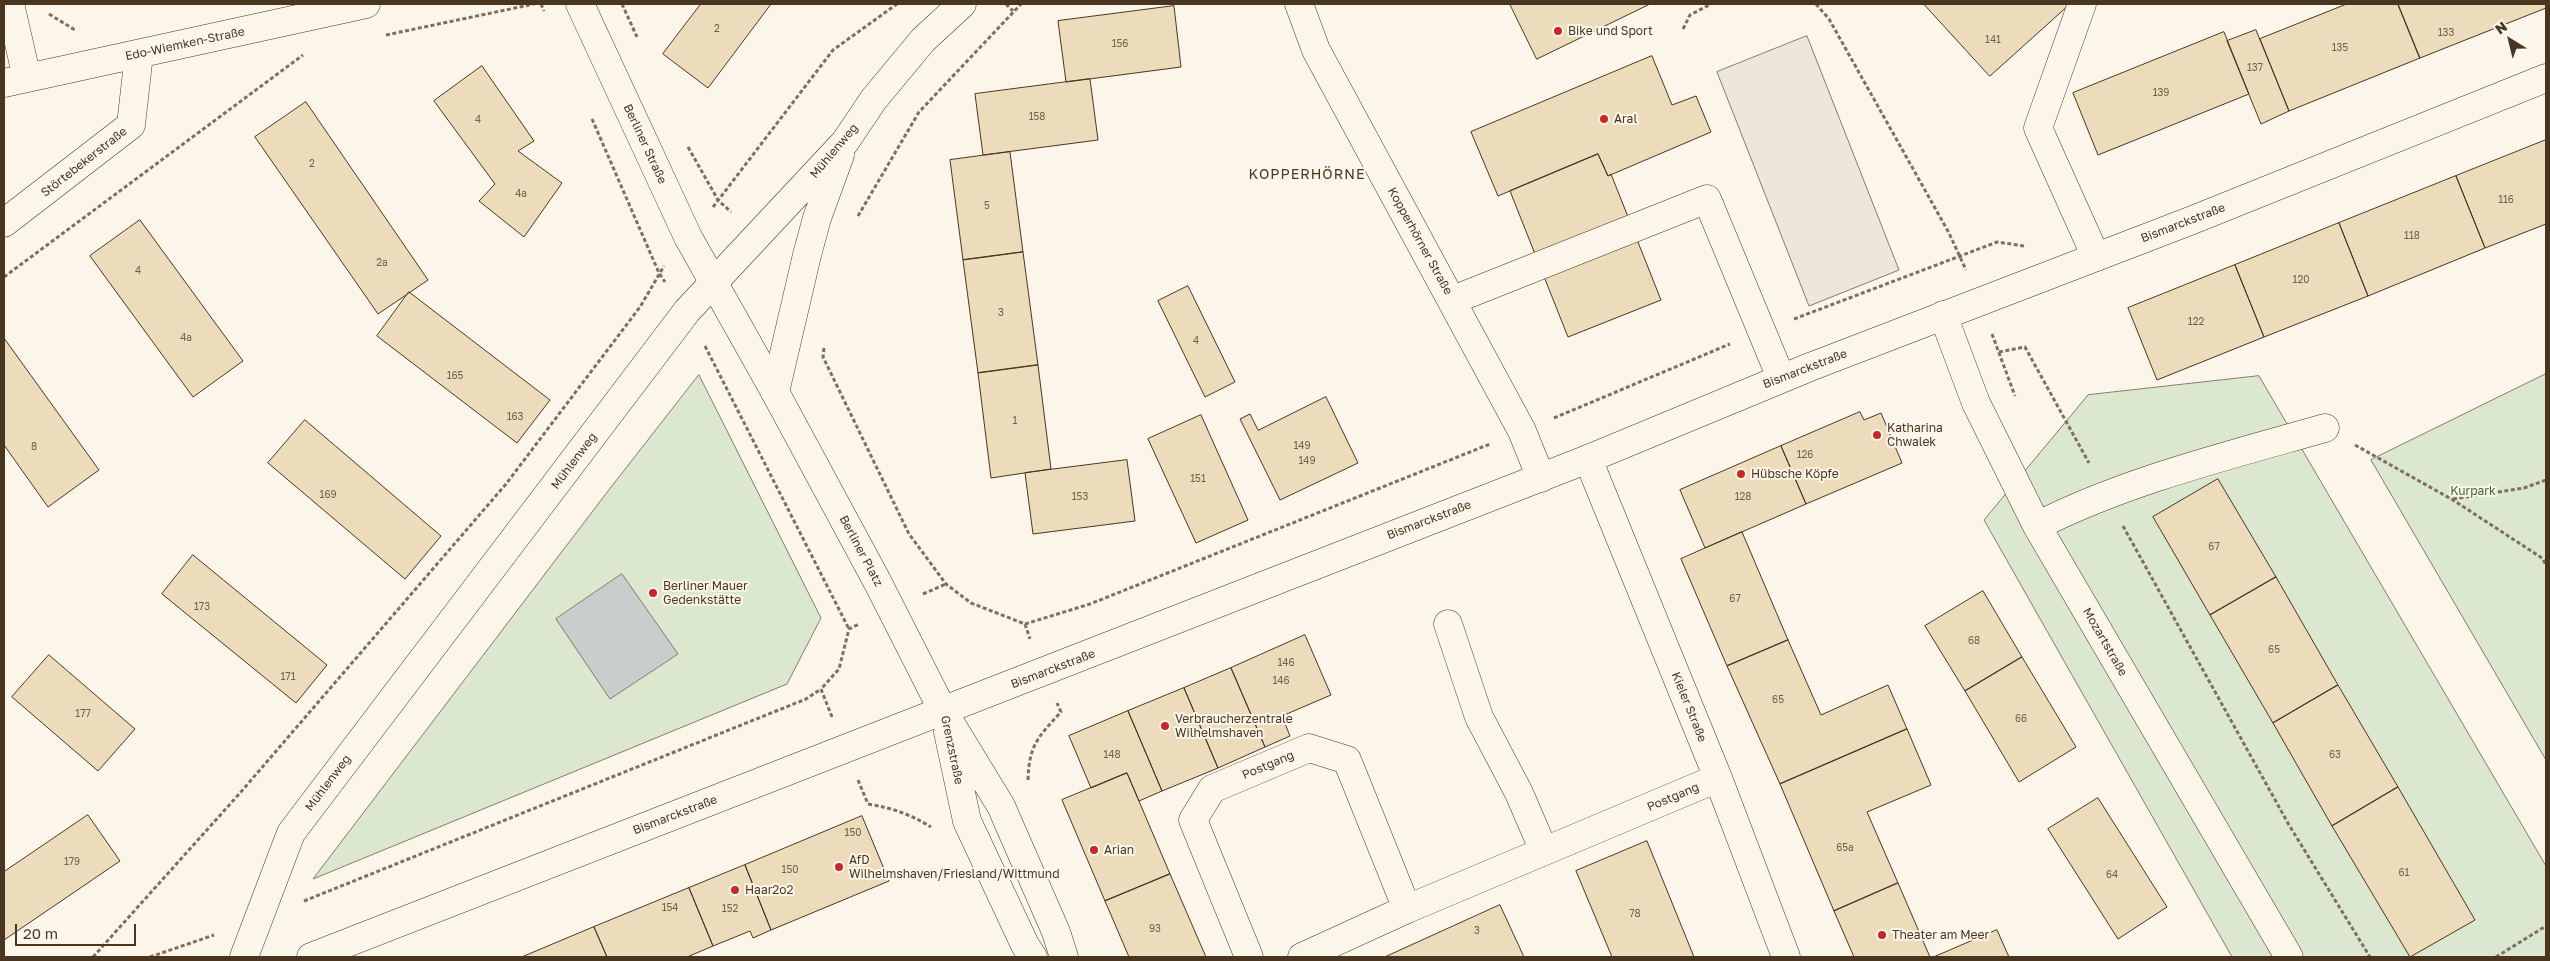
<!DOCTYPE html>
<html>
<head>
<meta charset="utf-8">
<style>
	body { margin:0 }
	#map { position:relative; width:2550px; height:961px; overflow:hidden; background:#fbf6e9; font-family:"Golos Text",sans-serif }
	canvas { display:block }
	.frame { position:absolute; inset:0; border:5px solid #4a3520; pointer-events:none }
	.north { position:absolute; left:2485px; top:15px; width:50px; height:50px; -webkit-text-stroke:4px #fbf6e9; paint-order:stroke; rotate:324deg; font-size:14px; font-weight:700; line-height:20px; text-align:center; color:#4a3520 }
	.north::after { content:''; display:block; margin:auto; width:18px; height:22px; background:#4a3520; clip-path:polygon(50% 0,100% 100%,50% 72%,0 100%) }
	.scale { position:absolute; left:15px; top:924px; width:121px; height:22px; box-sizing:border-box; border:2px solid #4a3520; border-top:0; padding-left:6px; font-size:15px; line-height:18px; white-space:nowrap; color:#4a3520; -webkit-text-stroke:4px #fbf6e9; paint-order:stroke }
</style>
</head>
<body>
<div id="map">
<canvas width="2550" height="961"></canvas>
<div class="frame"></div>
<div class="north">N</div>
<div class="scale">20 m</div>
</div>
<script>
const context = document.querySelector('canvas').getContext('2d');
context.lineJoin = 'round';
function fill(path, color) {
  context.fillStyle = color;
  context.fill(path, 'evenodd');
}
function trace(path, color, width, dash) {
  context.strokeStyle = color;
  context.lineWidth = width;
  context.lineCap = dash ? 'butt' : 'round';
  context.setLineDash(dash || []);
  context.stroke(path);
}
function write(font, color, halo, rows, align = 'center') {
  context.font = font + ' "Golos Text",sans-serif';
  context.lineWidth = 4;
  context.setLineDash([]);
  context.textBaseline = 'middle';
  context.strokeStyle = halo;
  context.fillStyle = color;
  for (const [text, x, y, turn = 0] of rows) {
    context.save();
    context.translate(x, y);
    context.rotate((+turn || 0) * Math.PI / 180);
    context.textAlign = isNaN(turn) ? turn : align;
    if (halo) context.strokeText(text, 0, 0);
    context.fillText(text, 0, 0);
    context.restore();
  }
}
const green = new Path2D(`
	M2546 374V760L2371 460Z
	M699 375 821 618 787 684 313 879 608 491Z
	M2259 376 2546 866V957H2232L1984 520 2088 395Z`);
fill(green, '#dce7d0');
trace(green, '#887966', 1);
const parking = new Path2D(`
	M1807 36 1899 270 1809 306 1717 72Z`);
fill(parking, '#ede7d9');
trace(parking, '#887966', 1);
const water = new Path2D(`
	M622 574 678 654 610 699 556 619Z`);
fill(water, '#c9cecd');
trace(water, '#887966', 1);
const building = new Path2D(`
	M701 4H771L708 88 663 54Z
	M1510 4H1650L1537 59Z
	M1924 4H2070L1990 76Z
	M2347 4H2398L2420 58 2289 111 2260 39Z
	M2398 4H2546V8L2420 58Z
	M1174 6 1181 67 1066 82 1058 21Z
	M2256 30 2289 111 2261 124 2227 41Z
	M2224 32 2249 94 2098 155 2073 93Z
	M1652 56 1672 105 1696 96 1711 132 1608 176 1598 154 1498 196 1471 132Z
	M482 66 534 141 518 151 562 183 524 237 479 201 495 184 434 101Z
	M1090 79 1098 140 983 155 975 94Z
	M306 102 428 280 378 314 255 137Z
	M2546 140V224L2485 248 2456 176Z
	M1010 152 1023 252 963 260 950 160Z
	M1598 154 1608 176 1611 174 1661 300 1568 337 1510 191Z
	M2456 176 2485 248 2368 296 2339 223Z
	M140 220 243 361 193 397 90 256Z
	M2339 223 2368 296 2264 337 2235 265Z
	M1023 252 1038 365 978 373 963 260Z
	M2235 265 2264 337 2157 380 2128 308Z
	M1188 286 1235 382 1205 397 1158 301Z
	M409 292 550 400 517 443 377 336Z
	M4 338 99 470 48 507 4 445Z
	M1038 365 1051 469 991 478 978 373Z
	M1326 397 1358 463 1280 500 1240 419 1250 414 1258 430Z
	M1860 412 1864 420 1881 413 1902 463 1806 504 1781 446Z
	M1201 415 1248 520 1196 543 1148 439Z
	M305 420 441 536 405 579 268 463Z
	M1781 446 1806 504 1705 548 1680 490Z
	M1127 460 1135 521 1033 534 1025 473Z
	M2218 479 2276 577 2210 615 2153 517Z
	M1742 532 1788 640 1727 666 1681 559Z
	M193 555 327 665 296 703 162 594Z
	M2276 577 2338 685 2273 723 2210 615Z
	M1983 591 2022 657 1965 691 1925 626Z
	M1305 635 1331 695 1282 716 1290 736 1265 747 1231 668Z
	M1788 640 1821 715 1888 685 1907 729 1780 784 1727 666Z
	M49 655 135 729 98 771 12 697Z
	M2022 657 2076 747 2019 782 1965 691Z
	M1231 668 1265 747 1218 768 1184 688Z
	M2338 685 2398 787 2332 826 2273 723Z
	M1184 688 1218 768 1162 791 1128 711Z
	M1128 711 1162 791 1139 801 1127 773 1091 788 1069 736Z
	M1907 729 1931 785 1867 812 1898 883 1834 911 1780 784Z
	M1127 773 1170 874 1105 901 1062 800Z
	M2398 787 2475 920 2410 957 2332 826Z
	M2098 798 2167 907 2118 939 2048 829Z
	M88 815 120 861 4 940V872Z
	M862 816 889 881 771 930 745 865Z
	M1647 841 1694 957H1612L1576 871Z
	M745 865 771 930 753 938 750 931 713 946 689 888Z
	M1170 874 1206 957H1129L1105 901Z
	M1898 883 1930 957H1854L1834 911Z
	M689 888 713 946 687 957H607L594 927Z
	M1500 905 1524 957H1385Z
	M594 927 607 957H522Z
	M1997 930 2009 957H1934Z`);
fill(building, '#ecdcbc');
trace(building, '#4a3520', 1);
const minor = new Path2D(`
	M10 4 27 78
	M1299 4 1316 50 1522 431 1541 478
	M2082 4 2038 128 2096 257
	M4 83 366 4
	M4 223 131 125 139 54
	M1453 300 1707 199 1781 378
	M1943 315 1976 403 2037 526 2289 957
	M775 392 807 255 817 218 840 155
	M1588 459 1718 778 1786 957
	M2037 526C2125 481 2230 455 2325 428
	M1448 624 1479 717 1519 793 1544 851
	M244 957 291 833 687 311 845 142 874 99 923 40 962 4
	M1249 957 1193 820 1212 789 1309 748 1347 760 1407 909
	M1302 957 1407 909 1718 778`);
const major = new Path2D(`
	M580 4 688 237 775 392 877 581 943 711 1001 806 1056 932 1064 957
	M948 732 967 821 1025 945 1033 957
	M311 957 1588 459 1810 367 2190 221 2546 78`);
trace(minor, '#4a3520', 29);
trace(major, '#4a3520', 29);
trace(new Path2D(`
	M541 4 544 11
	M622 4 637 37
	M1006 4 1013 11
	M1816 4 1829 19 1949 233 1966 270
	M49 14 75 30
	M1683 29 1690 15 1711 4
	M386 35 534 4
	M592 119 659 273 665 282
	M688 147 718 200 731 212
	M713 207 833 50 897 4
	M858 216 919 112 1021 4
	M4 277 303 55
	M1794 319 1997 242 2024 246
	M1992 334 2015 396
	M705 346 849 629
	M824 348 823 357 909 534 946 584 971 603 1025 624 1030 639
	M1999 352 2025 347 2089 463
	M1554 418 1730 344
	M2355 445 2453 500 2542 558 2546 565
	M2453 499 2524 488 2546 480
	M2123 526 2289 825 2370 957
	M923 594 946 584
	M1025 624 1090 604 1490 444
	M832 717 821 689 839 669 849 629 859 624
	M858 780 868 804C892 808 910 814 931 827
	M1028 780C1029 745 1038 737 1061 712L1057 703
	M304 901 806 699 821 689
	M93 957 240 793 506 484 640 307 664 266
	M150 957 214 935
	M2496 957 2546 926`), '#7f6f5c', 3, [4, 2.5]);
trace(minor, '#fbf6e9', 28);
trace(major, '#fbf6e9', 28);
for (const [x, y, r, color] of [
	[1558,31,5,"#c62828"],
	[1604,119,5,"#c62828"],
	[1877,435,5,"#c62828"],
	[1741,474,5,"#c62828"],
	[653,593,5,"#c62828"],
	[1165,726,5,"#c62828"],
	[1094,850,5,"#c62828"],
	[839,867,5,"#c62828"],
	[735,890,5,"#c62828"],
	[1882,935,5,"#c62828"]
]) {
  const dot = new Path2D();
  dot.arc(x, y, r, 0, 2 * Math.PI);
  context.fillStyle = color;
  context.fill(dot);
  trace(dot, '#fbf6e9', 2);
}
write('10px', '#725f47', null, [
	["2",717,29],
	["133",2446,33],
	["141",1993,40],
	["156",1120,44],
	["135",2340,48],
	["137",2255,68],
	["139",2161,93],
	["158",1037,117],
	["4",478,120],
	["2",312,164],
	["4a",521,194],
	["116",2506,200],
	["5",987,206],
	["118",2412,236],
	["2a",382,263],
	["4",138,271],
	["120",2301,280],
	["3",1001,313],
	["122",2196,322],
	["4a",186,338],
	["4",1196,341],
	["165",455,376],
	["163",515,417],
	["1",1015,421],
	["149",1302,446],
	["8",34,447],
	["126",1805,455],
	["149",1307,461],
	["151",1198,479],
	["169",328,495],
	["153",1080,497],
	["128",1743,497],
	["67",2214,547],
	["67",1735,599],
	["173",202,607],
	["68",1974,641],
	["65",2274,650],
	["146",1286,663],
	["171",288,677],
	["146",1281,681],
	["65",1778,700],
	["177",83,714],
	["66",2021,719],
	["148",1112,755],
	["63",2335,755],
	["150",853,833],
	["65a",1845,848],
	["179",72,862],
	["150",790,870],
	["61",2404,873],
	["64",2112,875],
	["154",670,908],
	["152",730,909],
	["78",1635,914],
	["93",1155,929],
	["3",1477,931]
]);
write('12px', '#4a3520', '#fbf6e9', [
	["Bike und Sport",1568,31],
	["Aral",1614,119],
	["Katharina",1887,428],
	["Chwalek",1887,442],
	["Hübsche Köpfe",1751,474],
	["Berliner Mauer",663,586],
	["Gedenkstätte",663,600],
	["Verbraucherzentrale",1175,719],
	["Wilhelmshaven",1175,733],
	["Arian",1104,850],
	["AfD",849,860],
	["Wilhelmshaven/Friesland/Wittmund",849,874],
	["Haar2o2",745,890],
	["Theater am Meer",1892,935]
], 'left');
write('12px', '#4a3520', '#fbf6e9', [
	["Edo-Wiemken-Straße",185,44,-12],
	["Berliner Straße",645,144,65],
	["Mühlenweg",834,151,-50],
	["Störtebekerstraße",84,162,-38],
	["Bismarckstraße",2183,223,-21],
	["Kopperhörner Straße",1420,241,61],
	["Bismarckstraße",1805,369,-21],
	["Mühlenweg",574,461,-53],
	["Bismarckstraße",1429,520,-21],
	["Berliner Platz",861,551,62],
	["Mozartstraße",2105,642,60],
	["Bismarckstraße",1053,669,-21],
	["Kieler Straße",1689,707,68],
	["Grenzstraße",952,750,78],
	["Postgang",1268,765,-23],
	["Mühlenweg",328,783,-53],
	["Postgang",1673,797,-23],
	["Bismarckstraße",675,815,-21]
]);
write('12px', '#436837', '#fbf6e9', [
	["Kurpark",2473,491]
]);
context.letterSpacing = '1px';
write('14px', '#4a3520', '#fbf6e9', [
	["KOPPERHÖRNE",1307,175]
]);
context.letterSpacing = '0px';
</script>
</body>
</html>
